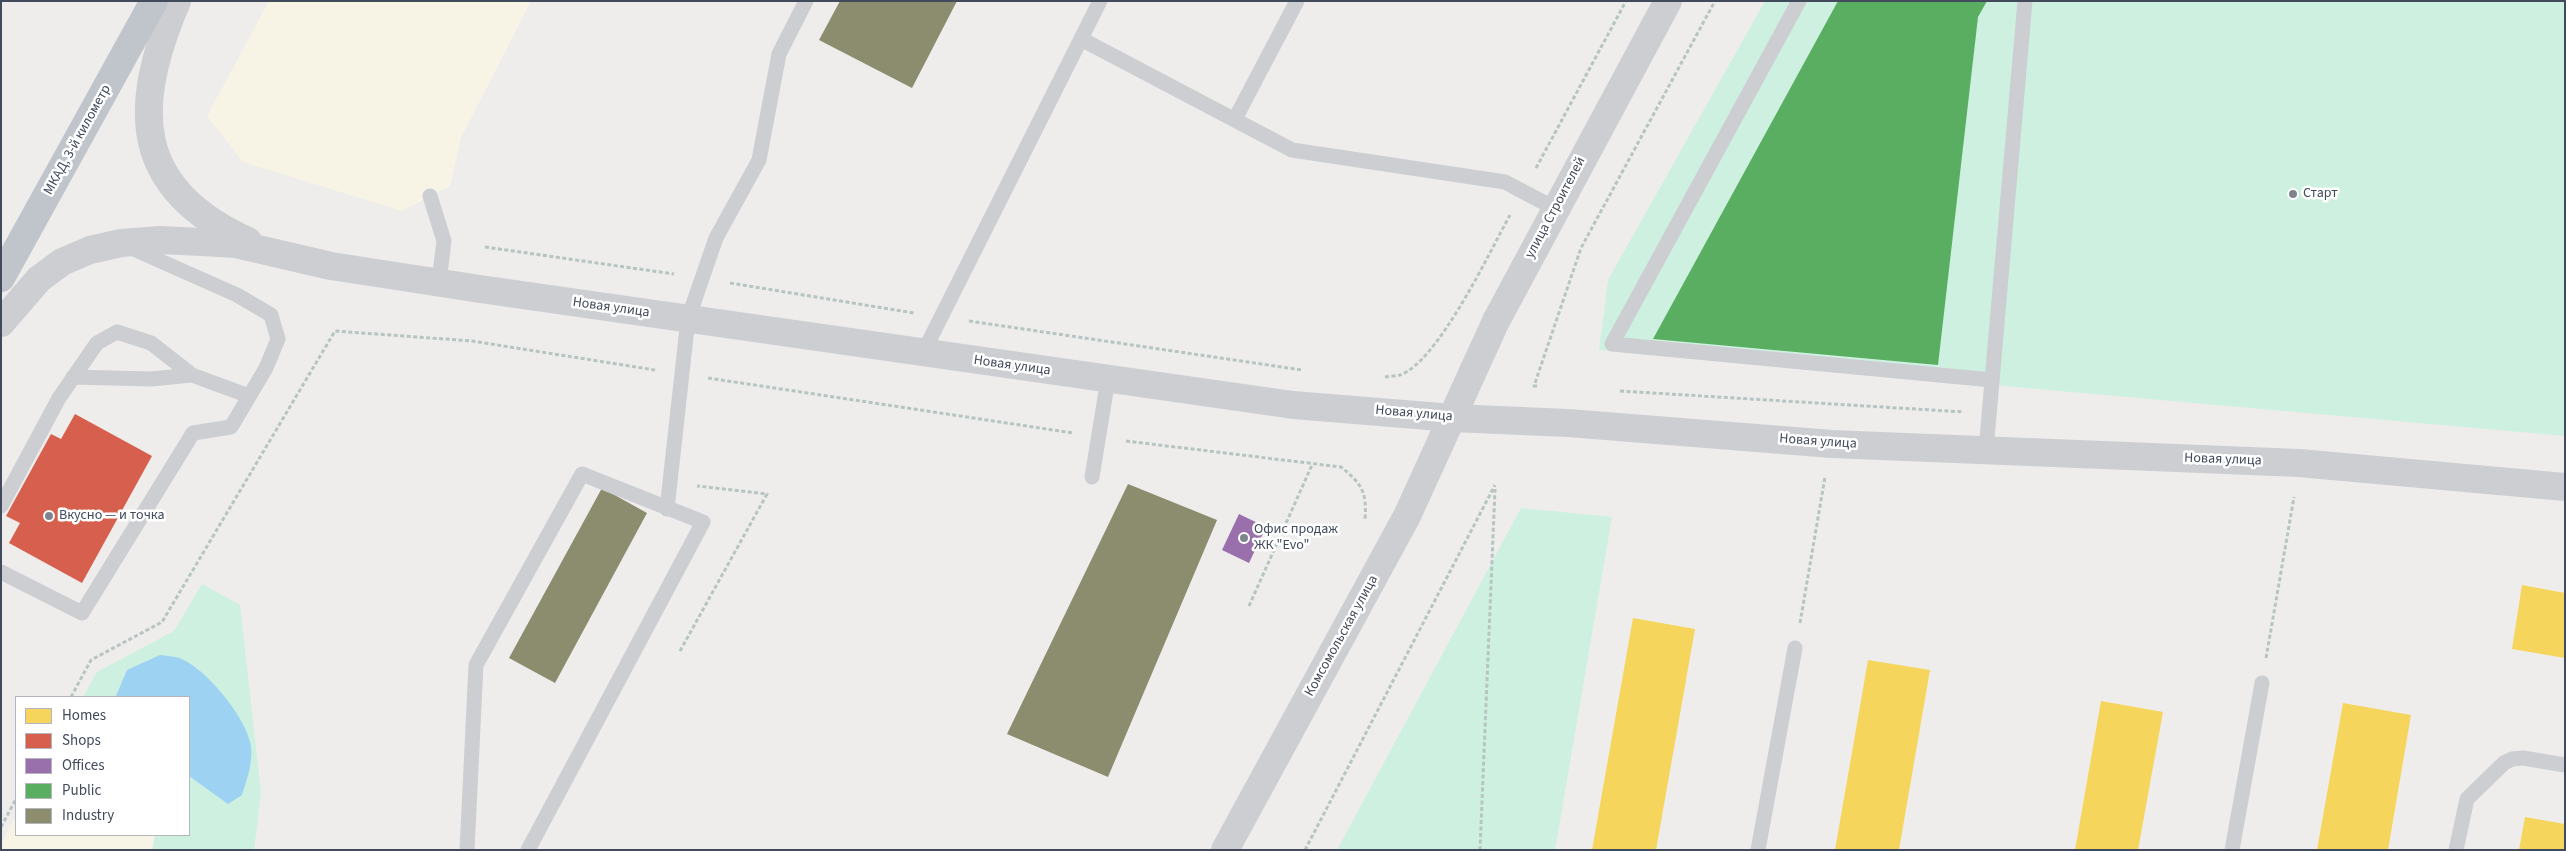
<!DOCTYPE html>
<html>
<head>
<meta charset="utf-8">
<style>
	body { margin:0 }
	#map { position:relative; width:2566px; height:851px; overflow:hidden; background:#eeedec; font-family:"Source Sans 3",sans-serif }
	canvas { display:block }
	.frame { position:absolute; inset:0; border:2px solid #424b5b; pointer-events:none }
	.legend { position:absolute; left:15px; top:696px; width:175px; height:140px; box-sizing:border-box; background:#fff; border:1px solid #b3b7bd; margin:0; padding:6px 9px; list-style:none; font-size:15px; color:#424b5b }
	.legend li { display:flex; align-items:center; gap:10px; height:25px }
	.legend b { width:25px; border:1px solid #b3b7bd }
</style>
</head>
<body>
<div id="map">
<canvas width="2566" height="851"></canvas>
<div class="frame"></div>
<ul class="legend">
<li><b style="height:14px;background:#f6d55c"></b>Homes</li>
<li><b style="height:14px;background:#d6604d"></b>Shops</li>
<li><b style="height:14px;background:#9970ab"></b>Offices</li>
<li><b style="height:14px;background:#5aae61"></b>Public</li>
<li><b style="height:14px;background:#8c8c6e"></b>Industry</li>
</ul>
</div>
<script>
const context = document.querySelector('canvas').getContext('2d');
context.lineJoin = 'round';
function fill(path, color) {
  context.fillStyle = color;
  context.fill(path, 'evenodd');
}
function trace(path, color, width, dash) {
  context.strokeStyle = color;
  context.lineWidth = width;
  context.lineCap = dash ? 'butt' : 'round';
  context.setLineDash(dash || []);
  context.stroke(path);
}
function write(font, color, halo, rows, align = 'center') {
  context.font = font + ' "Source Sans 3",sans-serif';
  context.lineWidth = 5;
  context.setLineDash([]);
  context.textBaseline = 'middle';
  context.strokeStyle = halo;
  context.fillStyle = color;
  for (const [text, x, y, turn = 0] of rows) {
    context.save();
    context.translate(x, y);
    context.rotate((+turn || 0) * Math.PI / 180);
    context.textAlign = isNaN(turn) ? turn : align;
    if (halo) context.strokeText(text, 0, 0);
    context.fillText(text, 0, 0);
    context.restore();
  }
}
fill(new Path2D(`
	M269 1H531L461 138 450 186 402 211 243 162 207 116Z
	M16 816V835H155L152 850H1V844Z`), '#f7f4e5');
fill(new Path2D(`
	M1765 1H2565V436L1599 350 1608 280Z
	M1521 508 1612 517 1555 850H1337Z
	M202 584 240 605 261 792 254 850H152L155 835H189V697H83L97 672 174 631Z`), '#cef0e0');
fill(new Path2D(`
	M160 655C166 656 173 656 179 658 205 667 247 718 251 746 253 763 247 779 242 795L228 804 189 776V697L116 696 127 670Z`), '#9dd2f2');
fill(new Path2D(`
	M2522 585 2565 593V658L2512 649Z
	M1633 618 1695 629 1656 850H1592Z
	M1868 660 1930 670 1899 850H1835Z
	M2101 701 2163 712 2138 850H2075Z
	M2343 703 2411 715 2388 850H2317Z
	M2525 817 2565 824V850H2519Z`), '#f6d55c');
fill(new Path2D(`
	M75 414 152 456 82 583 9 543 20 523 6 516 51 434 61 439Z`), '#d6604d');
fill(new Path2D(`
	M1239 514 1266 527 1249 563 1222 550Z`), '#9970ab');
fill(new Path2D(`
	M1838 1H1987L1978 17 1938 365 1653 339Z`), '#5aae61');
fill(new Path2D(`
	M840 1H957L912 88 819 40Z
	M1128 484 1217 520 1108 777 1007 734Z
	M602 488 647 513 555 683 509 658Z`), '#8c8c6e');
trace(new Path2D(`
	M1536 168 1626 1
	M485 247 674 274
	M730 283 914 313
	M969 321 1302 370
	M1385 377C1390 376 1396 376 1400 375 1438 362 1490 251 1510 215
	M708 378 1073 433
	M1537 386H1534L1581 248 1715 1
	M1620 391 1964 412
	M1126 441 1341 467C1362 484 1367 492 1365 519
	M1249 606 1312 465
	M1800 623 1825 477
	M680 651 767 494 697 486
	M2266 658 2294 497
	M71 697 91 660 162 622 335 331 472 341 655 370
	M1 827 16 799
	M1305 850 1495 485
	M1480 850 1495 489`), '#b6c4c2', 3, [4, 2.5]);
trace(new Path2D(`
	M1799 1 1612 344 1992 380
	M1081 39 1292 150 1505 182 1556 209
	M1235 119 1297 1
	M430 196 444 241 439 282
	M923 353 1100 1
	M73 377 151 379 192 375
	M1986 450 2025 1
	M1092 477 1108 379
	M1 506 59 398 97 343 117 332 151 343 192 375 249 396
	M667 509 688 319 716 238 759 160 779 54 806 1
	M1 572 82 613 193 433 231 427 266 368 278 339 271 315 237 295 129 247
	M467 850 476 665 582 474 703 522 528 850
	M1758 850 1795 648
	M2232 850 2262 683
	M2456 850 2467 799 2504 763 2512 759 2523 758 2565 765`), '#cdced2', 15);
trace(new Path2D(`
	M1225 850 1407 516 1496 321 1668 1`), '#cdced2', 28);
trace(new Path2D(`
	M177 1C132 107 131 188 248 241
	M1 323 39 279 62 262 90 250 121 243 160 240 202 242 236 244 331 266 480 289 1293 405 1453 418 1568 423 1832 444 2299 463 2565 487`), '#cdced2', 28);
trace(new Path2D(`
	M1 278 154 1`), '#c0c4cb', 28);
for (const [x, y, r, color] of [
	[2293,194,5,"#7e848e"],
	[49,516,5,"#7e848e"],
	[1244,538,5,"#7e848e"]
]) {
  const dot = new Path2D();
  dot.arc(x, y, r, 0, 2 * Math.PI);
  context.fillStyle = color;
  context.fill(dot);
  trace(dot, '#fff', 2);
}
write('14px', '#424b5b', '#fff', [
	["МКАД, 3-й километр",78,140,-61],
	["улица Строителей",1556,208,-62],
	["Новая улица",611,308,8],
	["Новая улица",1012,366,8],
	["Новая улица",1414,414,5],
	["Новая улица",1818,442,4],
	["Новая улица",2223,460,2],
	["Комсомольская улица",1342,636,-61]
]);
write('14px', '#424b5b', '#fff', [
	["Старт",2303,194],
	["Вкусно — и точка",59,516],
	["Офис продаж",1254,530],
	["ЖК \"Evo\"",1254,546]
], 'left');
</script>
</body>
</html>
